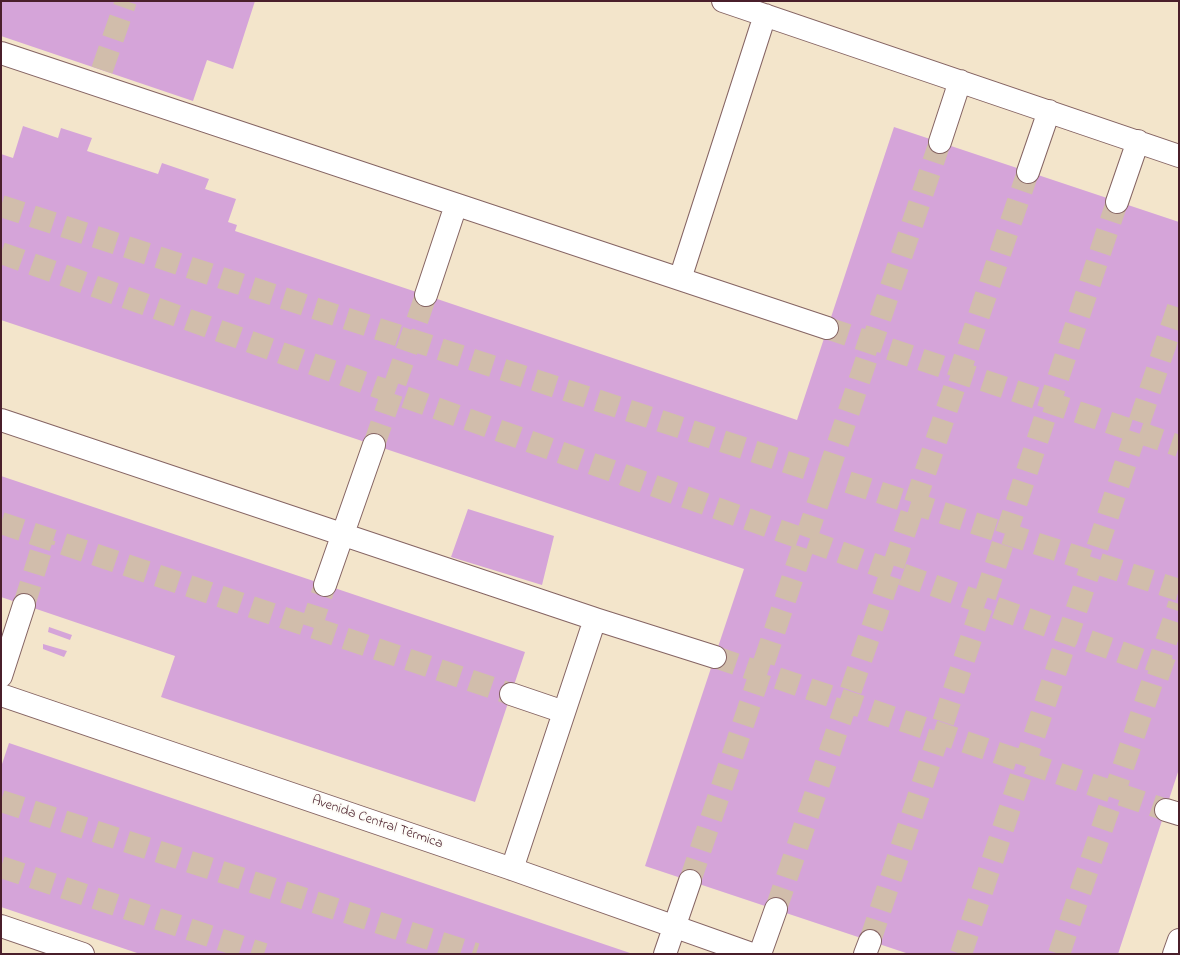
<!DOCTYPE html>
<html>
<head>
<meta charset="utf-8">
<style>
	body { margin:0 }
	#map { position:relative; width:1180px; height:955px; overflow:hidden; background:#f3e5cb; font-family:"Indie Flower",sans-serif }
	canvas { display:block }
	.frame { position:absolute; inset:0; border:2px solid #4a1f2b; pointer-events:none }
</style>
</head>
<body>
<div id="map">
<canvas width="1180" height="955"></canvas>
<div class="frame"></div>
</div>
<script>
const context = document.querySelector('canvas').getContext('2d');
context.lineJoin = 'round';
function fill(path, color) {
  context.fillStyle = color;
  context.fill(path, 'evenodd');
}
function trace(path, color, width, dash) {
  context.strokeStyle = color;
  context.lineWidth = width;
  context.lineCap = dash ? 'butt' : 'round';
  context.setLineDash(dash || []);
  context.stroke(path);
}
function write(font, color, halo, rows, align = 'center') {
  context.font = font + ' "Indie Flower",sans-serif';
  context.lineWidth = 3.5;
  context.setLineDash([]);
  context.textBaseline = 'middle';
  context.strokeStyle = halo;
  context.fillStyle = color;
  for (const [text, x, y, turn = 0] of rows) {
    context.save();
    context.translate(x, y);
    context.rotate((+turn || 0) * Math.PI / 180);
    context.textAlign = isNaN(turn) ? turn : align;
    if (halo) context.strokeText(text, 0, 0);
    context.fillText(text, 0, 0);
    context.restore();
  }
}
fill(new Path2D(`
	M1 1H255L233 69 207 60 193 101 1 36Z
	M23 126 58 138 61 128 92 138 87 151 158 174 162 163 209 179 205 189 236 199 228 222 237 225 235 231 797 420 894 127 1179 222V769L1118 954H909L645 866 744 569 1 320V154L13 158Z
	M1 476 525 652 475 802 161 697 175 656 1 597Z
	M468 509 554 536 542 585 451 557Z
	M49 627 72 635 70 640 48 632Z
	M43 644 67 651 64 657 43 649Z
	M9 743 633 954H140L1 907V767Z`), '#d5a4d9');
trace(new Path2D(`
	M102 70 126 1
	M1 206 1179 590
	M1 253 1179 673
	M827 328 1179 446
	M374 445 426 295
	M1 523 511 694
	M24 605 45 538
	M311 627 325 585
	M715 657 1166 810
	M1 801 476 954
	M1 867 264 954
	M690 881 940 142
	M776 909 1028 172
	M870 941 1117 202
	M961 954 1179 304
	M1059 954 1179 604`), '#d1bdab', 22, [22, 11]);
const minor = new Path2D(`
	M723 1 1179 156
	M1 53 827 328
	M940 142 960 81
	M1028 172 1049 111
	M1117 202 1138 141
	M680 279 765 15
	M426 295 456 205
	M1 420 595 619 512 869
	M325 585 374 445
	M595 619 715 657
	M1 676 24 605
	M511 694 564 712
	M1 695 512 869 752 954
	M1166 810 1179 814
	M1 926 83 954
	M665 954 690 881
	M760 954 776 909
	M865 954 870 941
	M1174 954 1179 940`);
trace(minor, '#856463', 24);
trace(minor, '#fff', 22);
write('14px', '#4a1f2b', '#fdfcf7', [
	["Avenida Central Térmica",377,823,19]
]);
</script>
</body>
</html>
